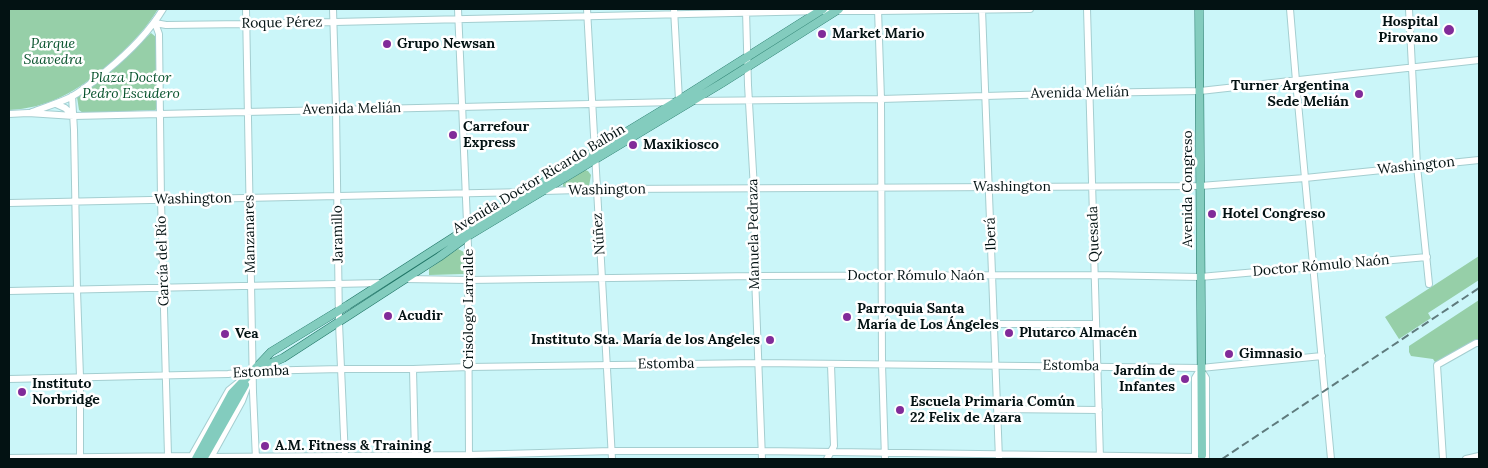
<!DOCTYPE html>
<html>
<head>
<meta charset="utf-8">
<style>
	body { margin:0 }
	#map { position:relative; width:1488px; height:468px; overflow:hidden; background:#cbf6f9; font-family:Lora,serif }
	canvas { display:block }
	.frame { position:absolute; inset:0; border:10px solid #031213; pointer-events:none }
</style>
</head>
<body>
<div id="map">
<canvas width="1488" height="468"></canvas>
<div class="frame"></div>
</div>
<script>
const context = document.querySelector('canvas').getContext('2d');
context.lineJoin = 'round';
function fill(path, color) {
  context.fillStyle = color;
  context.fill(path, 'evenodd');
}
function trace(path, color, width, dash) {
  context.strokeStyle = color;
  context.lineWidth = width;
  context.lineCap = dash ? 'butt' : 'round';
  context.setLineDash(dash || []);
  context.stroke(path);
}
function write(font, color, halo, rows, align = 'center') {
  context.font = font + ' Lora,serif';
  context.lineWidth = 5;
  context.setLineDash([]);
  context.textBaseline = 'middle';
  context.strokeStyle = halo;
  context.fillStyle = color;
  for (const [text, x, y, turn = 0] of rows) {
    context.save();
    context.translate(x, y);
    context.rotate((+turn || 0) * Math.PI / 180);
    context.textAlign = isNaN(turn) ? turn : align;
    if (halo) context.strokeText(text, 0, 0);
    context.fillText(text, 0, 0);
    context.restore();
  }
}
fill(new Path2D(`
	M9 9H158C139 41 95 81 61 97 45 105 27 109 9 110Z
	M151 33 156 37 157 109 155 110 83 113 79 110 77 97 109 72Z
	M585 170 588 171 591 175 589 186 565 188 563 187V184Z
	M458 249 464 252 465 274 429 275V269Z
	M1479 256V280L1428 313 1431 318 1399 339 1385 317Z
	M1479 300V343L1437 365 1433 359 1411 356 1409 352V346Z`), '#96cfa8');
const minor = new Path2D(`
	M246 9 253 392 256 459
	M333 9 336 109 339 323 345 458
	M458 9 468 246 469 459
	M587 9 612 459
	M674 9 679 100H682
	M878 9 881 99 882 364 885 459
	M982 9 999 459
	M1087 9 1100 458
	M1290 9 1296 81 1331 459
	M1409 9 1417 166 1429 284
	M746 10 748 85 754 189 755 276 762 459
	M155 23 166 25 246 24 820 11H878L1030 9
	M155 23 159 34 161 200 168 456
	M72 96 74 130 77 290 80 377V459
	M692 101 881 99 1089 93 1200 91 1479 60
	M56 104 65 108 74 116
	M32 112C45 107 59 103 71 97 84 90 95 80 106 71 128 53 148 34 163 9
	M9 114 28 113 74 116 675 102
	M543 191 615 189 1200 186 1305 178 1479 160
	M9 203 527 192
	M405 279 469 280 755 276 1095 275 1200 277 1427 257
	M9 291 382 283
	M995 324H1096
	M413 369 415 455
	M1201 370 1206 378V459
	M9 379 228 374 253 371 341 369H413L469 367 759 363 1201 368 1322 356
	M998 409 1099 410
	M211 457 469 455 611 451H761L1195 457
	M9 458 192 456
	M190 459 229 390 239 382
	M210 459 242 401 252 374
	M827 459 834 446 831 365
	M1196 459 1195 457V378L1201 368
	M1443 459 1437 365 1476 343H1479
	M1466 459 1479 456`);
const major = new Path2D(`
	M1199 9 1202 455
	M258 369 283 358 439 257 468 236 722 83 839 9
	M196 459 232 393 271 352 348 305 468 228 679 100 823 9
	M203 459 245 385`);
trace(minor, '#a4ced0', 8);
trace(major, '#207566', 9);
trace(minor, '#fff', 6);
trace(major, '#83ccbe', 8);
trace(new Path2D(`
	M1222 459 1479 288`), '#5f7b7d', 2, [8, 4]);
for (const [x, y, r, color] of [
	[1449,30,6,"#812b99"],
	[822,34,5,"#812b99"],
	[387,44,5,"#812b99"],
	[1359,94,5,"#812b99"],
	[453,135,5,"#812b99"],
	[633,145,5,"#812b99"],
	[1212,214,5,"#812b99"],
	[388,316,5,"#812b99"],
	[847,317,5,"#812b99"],
	[1009,333,5,"#812b99"],
	[225,334,5,"#812b99"],
	[770,340,5,"#812b99"],
	[1229,354,5,"#812b99"],
	[1185,379,5,"#812b99"],
	[22,392,5,"#812b99"],
	[900,410,5,"#812b99"],
	[265,446,5,"#812b99"]
]) {
  const dot = new Path2D();
  dot.arc(x, y, r, 0, 2 * Math.PI);
  context.fillStyle = color;
  context.fill(dot);
  trace(dot, '#fff', 2);
}
write('bold 14px', '#031213', '#fff', [
	["Hospital",1438,22,"right"],
	["Pirovano",1438,38,"right"],
	["Market Mario",832,34],
	["Grupo Newsan",397,44],
	["Turner Argentina",1349,86,"right"],
	["Sede Melián",1349,102,"right"],
	["Carrefour",463,127],
	["Express",463,143],
	["Maxikiosco",643,145],
	["Hotel Congreso",1222,214],
	["Parroquia Santa",857,309],
	["María de Los Ángeles",857,325],
	["Acudir",398,316],
	["Plutarco Almacén",1019,333],
	["Vea",235,334],
	["Instituto Sta. María de los Angeles",760,340,"right"],
	["Gimnasio",1239,354],
	["Jardín de",1175,371,"right"],
	["Infantes",1175,387,"right"],
	["Instituto",32,384],
	["Norbridge",32,400],
	["Escuela Primaria Común",910,402],
	["22 Felix de Azara",910,418],
	["A.M. Fitness & Training",275,446]
], 'left');
write('14px', '#031213', '#fff', [
	["Roque Pérez",282,23,-1],
	["Avenida Melián",1080,93,-1],
	["Avenida Melián",352,109,-1],
	["Washington",1416,166,-6],
	["Avenida Doctor Ricardo Balbín",539,179,-31],
	["Washington",1012,187],
	["Avenida Congreso",1188,189,-90],
	["Washington",607,190,-1],
	["Washington",193,199,-1],
	["Manzanares",250,234,-91],
	["Jaramillo",338,234,-91],
	["Núñez",599,234,-94],
	["Manuela Pedraza",754,234,-91],
	["Iberá",991,234,-92],
	["Quesada",1094,234,-92],
	["García del Río",163,261,-92],
	["Doctor Rómulo Naón",1321,266,-5],
	["Doctor Rómulo Naón",916,276],
	["Crisólogo Larralde",469,309,-90],
	["Estomba",666,364,-1],
	["Estomba",1071,366,1],
	["Estomba",261,372,-3]
]);
write('italic 14px', '#06512b', '#fff', [
	["Parque",53,44],
	["Saavedra",53,60],
	["Plaza Doctor",131,78],
	["Pedro Escudero",131,94]
]);
</script>
</body>
</html>
